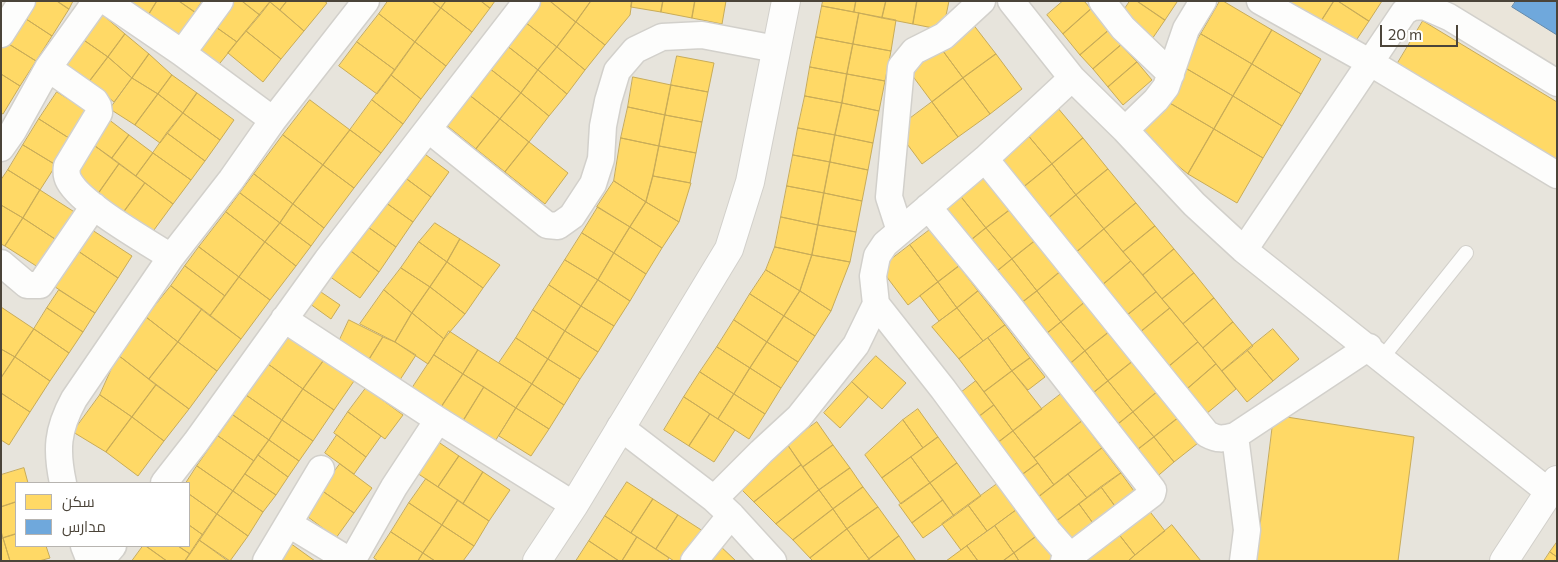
<!DOCTYPE html>
<html>
<head>
<meta charset="utf-8">
<style>
	body { margin:0 }
	#map { position:relative; width:1558px; height:562px; overflow:hidden; background:#f4f2ee; font-family:Commissioner,Cairo,sans-serif }
	canvas { display:block }
	.frame { position:absolute; inset:0; border:2px solid #4b4439; pointer-events:none }
	.legend { position:absolute; left:15px; top:482px; width:175px; height:65px; box-sizing:border-box; background:#fff; border:1px solid #b7b4b0; margin:0; padding:6px 9px; list-style:none; font-size:15px; color:#4b4439 }
	.legend li { display:flex; align-items:center; gap:10px; height:25px }
	.legend b { width:25px; border:1px solid #b7b4b0 }
	.scale { position:absolute; left:1380px; top:25px; width:78px; height:22px; box-sizing:border-box; border:2px solid #4b4439; border-top:0; padding-left:6px; font-size:15px; line-height:18px; white-space:nowrap; color:#4b4439; -webkit-text-stroke:4px #fff; paint-order:stroke }
</style>
</head>
<body>
<div id="map">
<canvas width="1558" height="562"></canvas>
<div class="frame"></div>
<ul class="legend">
<li><b style="height:14px;background:#ffd966"></b>سكن</li>
<li><b style="height:14px;background:#6fa8dc"></b>مدارس</li>
</ul>
<div class="scale">20 m</div>
</div>
<script>
const context = document.querySelector('canvas').getContext('2d');
context.lineJoin = 'round';
function fill(path, color) {
  context.fillStyle = color;
  context.fill(path, 'evenodd');
}
function trace(path, color, width, dash) {
  context.strokeStyle = color;
  context.lineWidth = width;
  context.lineCap = dash ? 'butt' : 'round';
  context.setLineDash(dash || []);
  context.stroke(path);
}
fill(new Path2D(`
	M1 1H1557V561H1ZM16 483H189V546H16Z`), '#e7e4dc');
fill(new Path2D(`
	M1446 1H1557V68Z`), '#eae5da');
const homes = new Path2D(`
	M28 1H57L69 9 52 36 20 15Z
	M57 1H73L69 9Z
	M118 1H157L146 19Z
	M157 1H179L195 12 178 39 146 19Z
	M179 1H202L195 12Z
	M229 1H242L260 15 237 42 213 25Z
	M242 1H287L280 10 270 2 260 15Z
	M287 1H324L327 3 304 31 280 10Z
	M388 1H432L441 8 415 42 379 14Z
	M432 1H446L441 8Z
	M446 1H481L490 8 472 32 441 8Z
	M481 1H495L490 8Z
	M541 1H550L576 22 557 47 525 22Z
	M550 1H591L576 22Z
	M591 1H632L630 15 605 45 576 22Z
	M632 1H663L661 12 631 7Z
	M663 1H695L692 18 661 12Z
	M695 1H726L722 24 692 18Z
	M823 1H856L854 12 822 6Z
	M856 1H886L882 18 854 12Z
	M886 1H917L913 24 882 18Z
	M917 1H949L943 30 913 24Z
	M1063 1H1084L1091 9 1063 34 1047 15Z
	M1130 1H1137L1165 20 1150 42 1118 19Z
	M1137 1H1176L1177 2 1165 20Z
	M1220 1H1223L1272 30 1252 64 1201 34Z
	M1288 1H1334L1320 23Z
	M1334 1H1338L1369 21 1353 45 1320 23Z
	M1338 1H1382L1369 21Z
	M270 2 304 31 281 59 246 31Z
	M822 6 859 13 853 44 816 37Z
	M441 8 472 32 446 66 415 42Z
	M1091 9 1109 30 1080 55 1063 34Z
	M97 10 125 34 108 57 78 36Z
	M859 13 896 20 891 51 853 44Z
	M379 14 415 42 395 70 357 42Z
	M20 15 52 36 36 61 4 41Z
	M969 19 996 54 963 78 937 43Z
	M1423 21 1557 102V163L1396 66Z
	M525 22 557 47 538 70 506 45Z
	M576 22 605 45 585 70 557 47Z
	M213 25 237 42 216 68 195 52Z
	M1109 30 1121 45 1093 69 1080 55Z
	M1272 30 1321 59 1301 94 1252 64Z
	M246 31 281 59 263 82 228 53Z
	M125 34 149 54 132 78 108 57Z
	M1201 34 1252 64 1233 96 1182 66Z
	M78 36 108 57 89 82 60 61Z
	M816 37 853 44 847 74 810 67Z
	M4 41 36 61 20 86 1 74V45Z
	M357 42 395 70 377 94 339 66Z
	M415 42 446 66 421 99 391 75Z
	M937 43 963 78 932 102 906 67Z
	M853 44 891 51 885 81 847 74Z
	M506 45 538 70 521 93 489 68Z
	M1121 45 1137 62 1108 87 1093 69Z
	M557 47 585 70 567 94 538 70Z
	M149 54 172 75 158 94 132 78Z
	M996 54 1022 89 990 114 963 78Z
	M677 56 714 63 708 92 671 85Z
	M108 57 132 78 114 102 89 82Z
	M1137 62 1152 80 1123 105 1108 87Z
	M1252 64 1301 94 1282 126 1233 96Z
	M1182 66 1233 96 1214 129 1163 99Z
	M810 67 847 74 842 103 805 96Z
	M489 68 521 93 500 119 468 94Z
	M538 70 567 94 549 116 521 93Z
	M1 74 20 86 3 114 1 113Z
	M847 74 885 81 879 111 842 103Z
	M172 75 197 93 183 113 158 94Z
	M391 75 421 99 403 124 372 100Z
	M633 77 671 85 665 115 628 107Z
	M132 78 158 94 135 125 110 109Z
	M963 78 990 114 958 137 932 102Z
	M671 85 708 92 702 122 665 115Z
	M57 92 89 112 72 140 39 119Z
	M197 93 234 120 220 140 183 113Z
	M521 93 549 116 529 142 500 119Z
	M158 94 183 113 160 143 135 125Z
	M468 94 500 119 476 149 445 124Z
	M805 96 842 103 835 135 798 128Z
	M1233 96 1282 126 1263 158 1214 129Z
	M1163 99 1214 129 1188 174 1171 160 1144 130Z
	M310 100 350 130 323 165 283 135Z
	M372 100 403 124 381 153 350 130Z
	M932 102 958 137 922 164 896 129Z
	M842 103 879 111 873 143 835 135Z
	M628 107 665 115 659 146 621 138Z
	M1057 107 1083 138 1052 164 1026 133Z
	M183 113 220 140 205 161 167 133Z
	M665 115 702 122 696 153 659 146Z
	M39 119 72 140 56 165 23 145Z
	M108 119 129 135 112 158 95 146Z
	M500 119 529 142 505 172 476 149Z
	M798 128 835 135 830 162 793 155Z
	M1214 129 1263 158 1237 203 1188 174Z
	M350 130 381 153 354 188 323 165Z
	M167 133 205 161 191 180 153 153Z
	M1026 133 1052 164 1020 190 994 159Z
	M129 135 153 153 136 176 112 158Z
	M283 135 323 165 293 204 254 174Z
	M835 135 873 143 868 170 830 162Z
	M621 138 659 146 653 176 646 202 614 181Z
	M1083 138 1108 169 1076 195 1052 164Z
	M529 142 568 173 545 204 505 172Z
	M23 145 56 165 40 190 8 170Z
	M95 146 119 164 98 194 73 176Z
	M659 146 696 153 690 183 653 176Z
	M418 149 449 172 431 197 400 174Z
	M153 153 191 180 173 204 136 176Z
	M793 155 830 162 824 193 787 186Z
	M830 162 868 170 862 201 824 193Z
	M119 164 145 183 123 213 98 194Z
	M1052 164 1076 195 1045 221 1020 190Z
	M323 165 354 188 324 228 293 204Z
	M1108 169 1136 203 1104 229 1076 195Z
	M8 170 40 190 23 218 1 205V180Z
	M982 173 1011 209 986 228 958 193Z
	M254 174 293 204 280 223 240 193Z
	M400 174 431 197 413 222 382 200Z
	M653 176 691 183 679 222 646 202Z
	M614 181 646 202 630 227 597 207Z
	M145 183 173 204 151 234 123 213Z
	M787 186 824 193 818 225 781 217Z
	M40 190 76 213 58 241 23 218Z
	M240 193 280 223 265 242 226 212Z
	M824 193 862 201 856 232 818 225Z
	M958 193 986 228 965 245 937 210Z
	M1076 195 1104 229 1073 255 1045 221Z
	M382 200 413 222 396 247 365 225Z
	M646 202 679 222 662 248 630 227Z
	M1136 203 1155 226 1123 252 1104 229Z
	M293 204 324 228 311 246 280 223Z
	M1 205 23 218 5 246 1 244Z
	M598 207 630 227 614 253 582 233Z
	M1011 209 1036 240 1012 259 986 228Z
	M226 212 265 242 239 277 199 247Z
	M781 217 818 225 812 255 775 247Z
	M23 218 58 241 41 269 5 246Z
	M280 223 311 246 296 266 265 242Z
	M435 223 460 239 447 262 419 242Z
	M365 225 396 247 379 272 348 249Z
	M818 225 856 232 850 262 812 255Z
	M86 226 132 256 118 278 72 247Z
	M1155 226 1174 249 1143 275 1123 252Z
	M630 227 662 248 646 274 614 253Z
	M986 228 1012 259 990 277 965 245Z
	M931 229 959 266 938 282 910 245Z
	M1104 229 1131 261 1100 287 1073 255Z
	M582 233 614 253 598 280 565 260Z
	M460 239 500 265 483 288 447 262Z
	M1036 240 1061 271 1037 291 1012 259Z
	M265 242 296 266 270 300 239 277Z
	M419 242 447 262 430 287 401 268Z
	M910 245 938 282 908 305 880 268Z
	M72 247 118 278 95 313 49 283Z
	M199 247 239 277 225 296 185 266Z
	M775 247 812 255 800 291 766 270Z
	M348 249 379 272 360 298 329 276Z
	M1174 249 1194 273 1162 299 1143 275Z
	M614 253 646 274 630 301 598 280Z
	M812 255 850 262 831 311 800 291Z
	M1012 259 1037 291 1015 308 990 277Z
	M565 260 598 280 581 306 549 285Z
	M1131 261 1156 292 1125 317 1100 287Z
	M447 262 483 288 465 314 430 287Z
	M185 266 225 296 210 316 171 286Z
	M959 266 978 291 957 308 938 282Z
	M401 268 430 287 412 313 384 290Z
	M766 270 800 291 784 316 750 294Z
	M1061 271 1085 302 1061 322 1037 291Z
	M1194 273 1214 298 1183 324 1162 299Z
	M239 277 270 300 241 339 210 316Z
	M598 280 630 301 614 326 581 306Z
	M938 282 957 308 939 321 920 296Z
	M549 285 581 306 565 331 533 310Z
	M171 286 202 309 178 342 146 317Z
	M430 287 465 314 444 339 412 313Z
	M315 288 340 305 331 319 306 301Z
	M59 290 95 313 83 332 47 308Z
	M384 290 412 313 395 342 360 324Z
	M800 291 831 311 815 336 784 316Z
	M978 291 1005 325 983 341 957 308Z
	M1037 291 1061 322 1040 339 1015 308Z
	M1156 292 1170 308 1138 334 1125 317Z
	M750 294 784 316 767 342 734 320Z
	M1214 298 1233 322 1203 348 1183 324Z
	M1085 302 1109 332 1085 351 1061 322Z
	M581 306 614 326 598 352 565 331Z
	M1 307 34 329 15 357 1 349Z
	M47 308 83 332 69 353 34 329Z
	M957 308 983 341 959 359 932 327Z
	M1170 308 1198 342 1167 368 1138 334Z
	M202 309 241 339 217 371 178 342Z
	M533 310 565 331 548 359 516 338Z
	M412 313 444 339 428 364 395 342Z
	M784 316 815 336 798 362 767 342Z
	M146 317 178 342 149 379 118 355Z
	M349 320 383 337 365 366 336 348Z
	M734 320 767 342 750 368 717 347Z
	M1061 322 1085 351 1064 369 1040 339Z
	M1233 322 1253 346 1222 371 1203 348Z
	M1005 325 1030 358 1012 371 988 338Z
	M34 329 69 353 50 381 15 357Z
	M1273 329 1299 359 1273 381 1247 350Z
	M449 331 478 350 463 374 434 355Z
	M565 331 598 352 580 379 548 359Z
	M1109 332 1133 361 1108 381 1085 351Z
	M288 335 324 360 303 389 268 364Z
	M383 337 395 342 416 355 396 386 365 366Z
	M516 338 548 359 532 384 499 363Z
	M988 338 1012 371 984 392 959 359Z
	M178 342 217 371 189 409 149 379Z
	M767 342 798 362 781 388 750 368Z
	M1198 342 1216 364 1186 390 1167 368Z
	M717 347 750 368 734 394 700 372Z
	M1 349 15 357 1 378Z
	M478 350 532 384 516 408 463 374Z
	M1247 350 1273 381 1247 402 1222 371Z
	M1085 351 1108 381 1087 398 1064 369Z
	M118 355 156 385 132 417 100 395Z
	M434 355 463 374 438 412 409 393Z
	M876 356 906 383 882 409 852 382Z
	M15 357 50 381 30 412 1 393V378Z
	M1030 358 1045 377 1028 390 1012 371Z
	M548 359 580 379 564 405 532 384Z
	M324 360 354 381 334 410 303 389Z
	M1133 361 1157 392 1133 412 1108 381Z
	M268 364 303 389 282 420 246 395Z
	M1216 364 1236 389 1206 414 1186 390Z
	M750 368 781 388 765 414 734 394Z
	M1012 371 1042 409 1013 431 984 392Z
	M700 372 734 394 718 419 684 397Z
	M463 374 484 387 460 426 438 412Z
	M976 381 994 405 972 422 954 398Z
	M1108 381 1133 412 1112 429 1087 398Z
	M852 382 868 397 840 428 824 413Z
	M532 384 564 405 549 429 516 408Z
	M156 385 189 409 164 441 132 417Z
	M484 387 516 408 492 446 460 426Z
	M366 388 403 415 385 439 348 412Z
	M303 389 334 410 313 441 282 420Z
	M1157 392 1178 418 1154 437 1133 412Z
	M1 393 30 412 9 445 1 440Z
	M734 394 765 414 749 439 718 419Z
	M1061 394 1082 421 1034 458 1013 431Z
	M100 395 132 417 106 452 73 432Z
	M246 395 282 420 269 440 233 415Z
	M684 397 710 414 689 446 664 430Z
	M994 405 1013 431 991 448 972 422Z
	M516 408 549 429 531 456 499 436Z
	M918 409 938 437 923 448 903 420Z
	M348 412 381 436 366 457 334 433Z
	M1133 412 1154 437 1132 454 1112 429Z
	M710 414 735 430 714 462 689 446Z
	M233 415 269 440 254 461 218 436Z
	M1274 415 1414 437 1398 561H1256Z
	M132 417 164 441 138 476 106 452Z
	M1178 418 1198 443 1174 462 1154 437Z
	M282 420 313 441 299 461 269 440Z
	M903 420 923 448 882 478 865 455Z
	M1082 421 1102 448 1054 485 1034 458Z
	M817 422 833 445 803 467 787 444Z
	M1013 431 1038 463 1015 480 991 448Z
	M337 435 366 457 354 474 325 453Z
	M218 436 254 461 233 491 197 466Z
	M431 437 459 456 438 487 411 469Z
	M938 437 957 463 930 483 911 457Z
	M1154 437 1174 462 1153 480 1132 454Z
	M269 440 299 461 288 477 258 455Z
	M787 444 801 465 754 502 737 485Z
	M833 445 850 468 819 490 803 467Z
	M1102 448 1121 473 1087 498 1068 474Z
	M258 455 288 477 276 495 245 474Z
	M459 456 483 472 463 504 438 487Z
	M911 457 930 483 901 504 882 478Z
	M957 463 981 496 954 516 930 483Z
	M1038 463 1054 485 1032 502 1015 480Z
	M340 464 372 488 354 513 321 490Z
	M801 465 819 490 776 524 754 502Z
	M197 466 233 491 217 514 189 494V483H186Z
	M24 468 28 483H16V502L1 507V475Z
	M850 468 863 487 833 509 819 490Z
	M483 472 510 490 489 521 463 504Z
	M1121 473 1139 498 1120 513 1101 487Z
	M245 474 276 495 263 512 233 491Z
	M1068 474 1087 498 1050 526 1032 502Z
	M426 479 458 500 442 525 409 503Z
	M1004 479 1023 505 987 531 968 505Z
	M627 482 653 499 631 533 605 516Z
	M930 483 943 500 912 523 899 505Z
	M863 487 878 507 847 529 833 509Z
	M1101 487 1120 513 1098 530 1079 504Z
	M321 490 354 513 336 538 304 514Z
	M819 490 833 509 793 540 776 524Z
	M233 491 263 512 248 536 217 514Z
	M189 494 217 514 203 535 189 525Z
	M653 499 678 515 656 549 631 533Z
	M458 500 489 521 474 546 442 525Z
	M943 500 954 516 923 538 912 523Z
	M16 502V534L3 538 1 531V507Z
	M409 503 442 525 423 553 391 532Z
	M1079 504 1098 530 1069 552 1050 526Z
	M1144 504 1165 531 1135 555 1114 528Z
	M968 505 987 531 961 550 942 524Z
	M1023 505 1042 532 1014 553 995 526Z
	M878 507 899 536 869 559 847 529Z
	M833 509 847 529 810 558 793 540Z
	M217 514 248 536 230 561 199 540Z
	M678 515 706 533 688 561H674L656 549Z
	M605 516 637 537 622 561H619L589 541Z
	M189 525 203 535 190 554 178 546H189Z
	M442 525 474 546 463 561H435L423 553Z
	M1172 525 1201 561H1128L1135 555Z
	M995 526 1014 553 1003 561H978L967 546Z
	M1114 528 1135 555 1128 561H1073Z
	M847 529 869 559 866 561H813L810 558Z
	M391 532 423 553 418 561H378L374 558Z
	M1042 532 1059 556 1053 561H1019L1014 553Z
	M16 534V546H46L50 558 39 561H10L3 538Z
	M899 536 916 561H870L869 559Z
	M637 537 669 558 667 561H622Z
	M1 538H3L10 561H1Z
	M199 540 228 561H185Z
	M589 541 619 561H576Z
	M1557 542V557L1550 552Z
	M290 543 315 561H278Z
	M717 543 736 561H700Z
	M143 546H146L167 561H132Z
	M146 546H178L190 554 185 561H167Z
	M967 546 978 561H946L961 550Z
	M1550 552 1557 557V561H1544Z
	M423 553 435 561H418Z
	M1014 553 1019 561H1003Z`);
fill(homes, '#ffd966');
trace(homes, '#c9ac58', 1);
const schools = new Path2D(`
	M1516 1H1557V35L1512 7Z`);
fill(schools, '#6fa8dc');
trace(schools, '#648aab', 1);
const service = new Path2D(`
	M1382 358 1466 253`);
const minor = new Path2D(`
	M106 1 182 53 273 120
	M527 1 428 129 547 225 558 226 572 216 593 184 601 159 603 126 608 101 617 71 635 50 662 37 702 35 776 49
	M1011 1 1072 78 1125 130 1194 204 1244 250 1549 492
	M1102 1 1123 28 1171 74
	M1260 1 1371 63 1557 175
	M1 34 22 1
	M182 53 220 1
	M48 68 95 101 98 106 99 113 67 166C66 172 66 176 69 181 82 205 146 241 171 257
	M1125 130 1156 100 1166 87 1186 29 1203 1
	M1 148 13 131 48 68 96 1
	M985 159 1207 434C1218 440 1223 439 1235 436L1369 347
	M928 207 1006 302 1153 490 1152 494 1064 561
	M900 231 889 197 901 67 914 51 944 36 982 1
	M1244 250 1404 12 1412 7 1424 6 1449 17 1557 83
	M1 263 27 285H40L94 206
	M876 304 943 389 1048 531 1070 556
	M284 319 438 420 574 505
	M620 427 714 499 731 515 773 561
	M1235 436 1247 530 1243 561
	M63 483C56 450 57 430 74 399L171 257 231 180 273 120 366 1
	M164 483 196 442 327 260 428 129
	M714 499 761 452 799 417 856 345 876 304 873 276 877 256 885 244 985 159 1072 78
	M289 524 350 561
	M84 546 90 561
	M100 561 113 546
	M266 561 321 469
	M352 561 394 487 438 420
	M694 561 731 515`);
const tertiary = new Path2D(`
	M537 561 574 505 729 249 750 182 786 1
	M1504 561 1557 480`);
trace(service, '#d2d0cb', 16);
trace(minor, '#d2d0cb', 29);
trace(tertiary, '#d2d0cb', 30);
trace(service, '#fdfdfc', 14);
trace(minor, '#fdfdfc', 26);
trace(tertiary, '#fdfdfc', 28);
</script>
</body>
</html>
